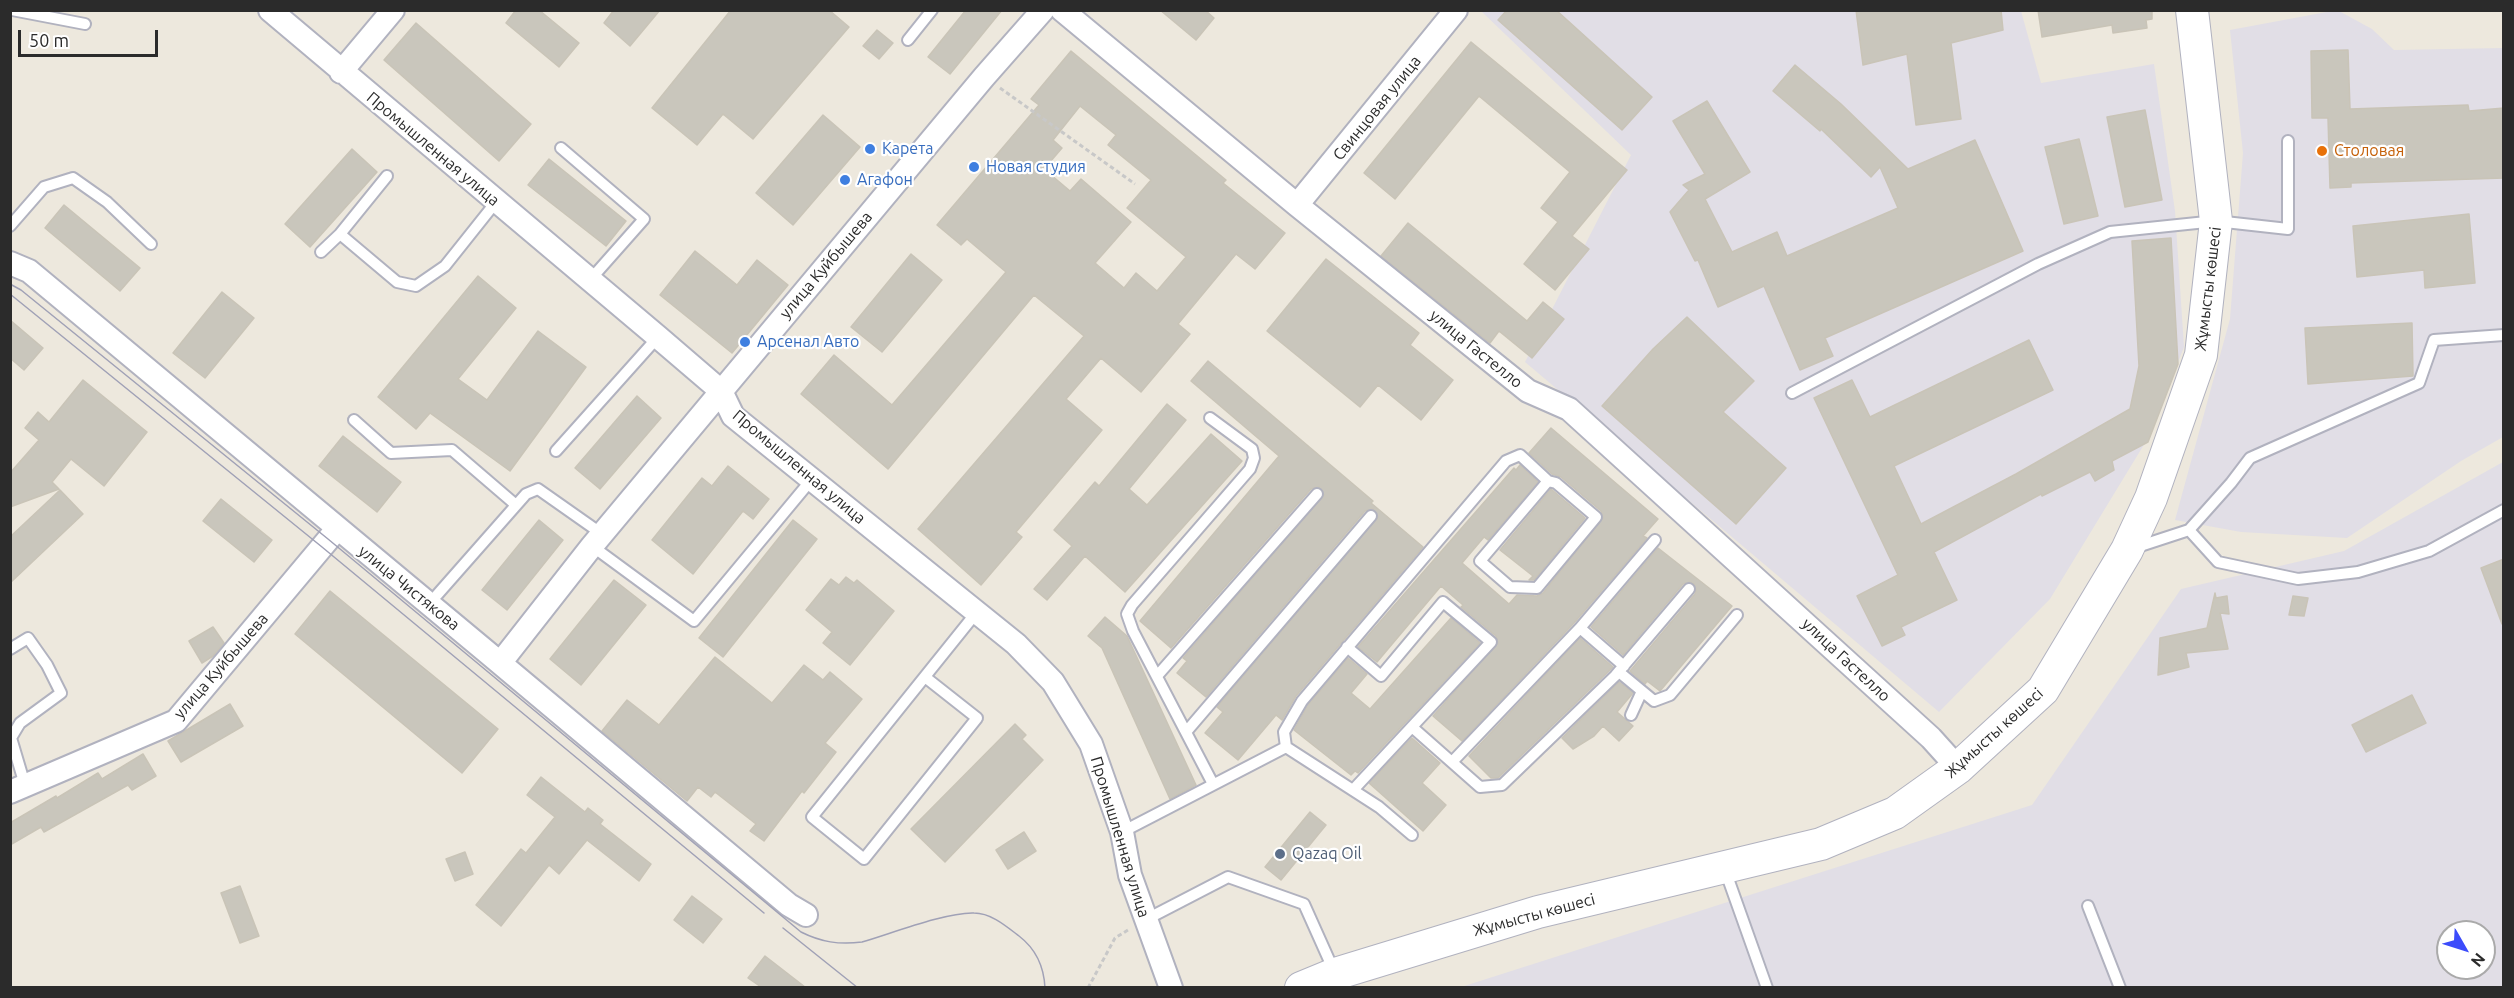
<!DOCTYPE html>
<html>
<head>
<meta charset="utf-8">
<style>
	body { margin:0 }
	#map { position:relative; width:2514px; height:998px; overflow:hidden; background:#ede8dd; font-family:Ubuntu,sans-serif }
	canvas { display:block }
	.frame { position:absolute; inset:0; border:12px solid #2b2b2b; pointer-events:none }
	.north { position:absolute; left:2436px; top:920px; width:60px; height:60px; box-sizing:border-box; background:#fff; border:2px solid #aaa; border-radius:50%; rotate:129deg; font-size:16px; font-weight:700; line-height:24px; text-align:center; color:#2b2b2b }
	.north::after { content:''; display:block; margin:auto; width:21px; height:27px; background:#3c4cfb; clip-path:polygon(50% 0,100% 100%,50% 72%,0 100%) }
	.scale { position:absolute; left:18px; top:30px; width:140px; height:27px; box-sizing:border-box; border:3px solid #2b2b2b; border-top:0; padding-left:8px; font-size:18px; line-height:21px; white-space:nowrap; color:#2b2b2b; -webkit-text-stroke:4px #fff; paint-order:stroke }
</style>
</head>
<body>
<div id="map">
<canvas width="2514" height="998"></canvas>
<div class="frame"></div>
<div class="north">N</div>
<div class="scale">50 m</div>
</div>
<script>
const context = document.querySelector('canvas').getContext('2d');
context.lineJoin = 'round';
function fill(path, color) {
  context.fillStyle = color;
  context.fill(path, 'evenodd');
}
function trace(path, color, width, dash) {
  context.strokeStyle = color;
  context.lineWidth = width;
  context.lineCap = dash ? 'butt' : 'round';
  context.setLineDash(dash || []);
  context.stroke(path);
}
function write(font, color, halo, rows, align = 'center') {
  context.font = font + ' Ubuntu,sans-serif';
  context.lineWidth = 4.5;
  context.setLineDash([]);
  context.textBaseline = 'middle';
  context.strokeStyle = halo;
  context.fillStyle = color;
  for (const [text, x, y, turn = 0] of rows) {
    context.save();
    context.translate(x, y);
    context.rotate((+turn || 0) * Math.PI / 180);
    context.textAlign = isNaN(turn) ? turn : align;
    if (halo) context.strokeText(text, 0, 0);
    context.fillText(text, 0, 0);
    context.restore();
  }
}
fill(new Path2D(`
	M1481 11H2021L2041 83 2154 64 2175 211 2184 347 2148 438 2050 599 1939 712 1525 362 1631 155Z
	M2332 11H2339L2372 29 2394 50 2503 48V437L2461 461 2347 538 2241 532 2175 520 2230 319 2243 153 2230 30Z
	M2503 462V987L1458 988 2032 805 2181 589 2344 551ZM2448 932H2484V968H2448Z`), '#e1dee6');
const building = new Path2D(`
	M516 10H539L579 43 559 67 506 23Z
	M614 10H660L630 46 604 23Z
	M731 10H829L849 27 753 139 723 114 697 145 652 108Z
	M966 10H1002L950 74 928 57Z
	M1160 10H1205L1214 18 1196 40Z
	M1507 10H1556L1652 97 1622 130 1498 20Z
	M1856 10H2001L2003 30 1951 43 1961 119 1916 125 1907 54 1863 65Z
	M2038 10H2152V19L2146 20 2147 28 2113 33 2112 25 2042 37Z
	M416 23 531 124 499 161 384 60Z
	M877 30 893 43 879 59 863 46Z
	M1471 42 1627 170 1572 236 1589 249 1555 290 1524 264 1558 222 1541 208 1570 172 1479 96 1395 199 1364 173Z
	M2348 50 2350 109 2468 105 2469 111 2504 108V178L2351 183V187L2330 188 2328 118H2312L2311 51Z
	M1071 51 1226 180 1223 183 1285 233 1255 269 1236 254 1178 324 1190 334 1141 392 1101 358 1066 399 1102 430 1016 532 1022 537 981 585 918 529 1084 336 1034 295 888 469 801 394 834 355 892 405 1006 272 967 239 961 245 937 225 1039 105 1031 99ZM1080 106 1116 135 1108 145 1151 180 1127 208 1186 257 1157 291 1136 273 1124 288 1095 263 1131 222 1081 179 1070 191 1044 169 1062 148 1053 140Z
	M1795 65 1841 104 1908 169 1975 140 2023 251 1825 338 1833 356 1800 370 1764 286 1718 307 1698 260 1695 261 1670 212 1689 190 1683 185 1705 174 1673 121 1707 101 1750 172 1705 199 1732 252 1777 232 1787 256 1898 208 1880 167 1871 177 1821 129 1820 131 1773 91Z
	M2145 110 2162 200 2125 207 2107 117Z
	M823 115 860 147 793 225 756 193Z
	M2079 139 2098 216 2064 224 2045 147Z
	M352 149 377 172 310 247 285 224Z
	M549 159 626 221 606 246 528 185Z
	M64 205 140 268 120 291 45 228Z
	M2469 214 2475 283 2425 288 2424 270 2357 277 2353 226Z
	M1408 223 1527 321 1543 302 1564 319 1532 358 1499 331 1490 343 1381 256Z
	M2171 238 2178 364 2148 442 2112 461 2114 470 2095 481 2090 472 2042 496 2041 494 1934 552 1957 600 1901 627 1905 635 1882 646 1857 596 1898 575 1814 398 1852 380 1870 417 2029 340 2053 390 1894 466 1921 524 2016 474 2130 409 2139 366 2132 241Z
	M695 251 737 285 757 260 788 285 732 353 660 295Z
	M911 254 942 280 882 352 851 327Z
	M1326 259 1419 333 1410 345 1453 380 1421 420 1378 385 1360 407 1267 331Z
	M478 276 516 308 458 379 487 400 538 331 586 367 510 471 430 413 416 429 378 397Z
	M222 292 254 318 205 378 173 353Z
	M1687 317 1754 381 1723 412 1786 468 1736 524 1602 406 1653 349Z
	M10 320 43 348 24 370 10 358Z
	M2412 323 2413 376 2308 384 2305 328Z
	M1208 361 1373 501 1371 503 1423 547 1296 696 1282 720 1276 715 1238 760 1205 733 1223 712 1217 707 1378 517 1373 509 1365 511 1206 697 1177 673 1187 661 1183 658 1324 495 1319 487 1311 489 1171 648 1140 621 1279 456 1191 381Z
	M83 380 147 432 104 486 71 459 52 482 59 489 10 507V473L39 440 25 428 38 412 49 422Z
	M637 396 661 418 600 489 575 468Z
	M1167 404 1186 420 1129 489 1147 505 1211 434 1242 461 1125 592 1085 556 1047 600 1034 589 1072 546 1054 530 1095 482 1099 486Z
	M1551 428 1658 519 1643 536 1647 538 1574 623 1462 741 1433 716 1498 643 1496 636 1461 607 1463 605 1441 586 1377 662 1358 647 1514 468 1516 470 1520 465 1538 482 1488 540 1484 537 1462 563 1509 604 1517 595 1537 596 1543 593 1603 518 1601 511 1561 477 1552 474 1529 453Z
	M343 436 401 482 377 512 319 466Z
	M728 466 769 499 753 519 743 511 693 574 652 540 702 478 712 486Z
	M1551 489 1585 518 1534 580H1529L1533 576 1500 550Z
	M60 490 83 514 10 583V537Z
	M221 499 272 540 254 562 203 521Z
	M539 520 563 540 507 610 482 590Z
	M793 520 817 539 723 657 699 638Z
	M1658 548 1732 606 1660 691 1647 681 1645 684 1630 671 1695 594 1696 590 1694 584 1690 582 1683 584 1623 655 1591 627Z
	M2504 559V624H2502L2481 568Z
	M846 577 854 583 857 580 894 611 850 665 823 643 832 632 806 610 831 579 839 585Z
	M614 580 646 605 581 685 550 659Z
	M330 591 498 729 462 773 295 634Z
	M2215 593 2216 598 2227 596 2229 614 2220 613 2228 649 2186 653 2189 667 2158 675 2160 638 2207 628Z
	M2293 596 2308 598 2304 616 2289 615Z
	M1105 617 1127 636 1196 785 1170 799 1102 648 1088 636Z
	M1451 618 1480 643 1358 773 1355 771 1351 775 1294 730 1308 705 1348 658 1367 674 1351 693 1370 709Z
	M213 627 224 643 213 656 202 663 189 641Z
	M1580 638 1613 667 1498 778H1491L1469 756Z
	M715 657 772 703 804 665 823 680 830 672 862 699 825 743 836 752 804 793 802 791 764 841 750 831 756 824 715 792 711 797 698 787 687 801 602 731 627 700 659 725Z
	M1619 682 1633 693 1617 712 1633 726 1619 741 1603 726 1594 736 1573 749 1562 738Z
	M2412 695 2426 723 2366 752 2352 725Z
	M230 704 243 726 181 762 168 741Z
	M1015 724 1026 735 1022 739 1043 760 945 862 911 829Z
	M1412 738 1440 763 1422 783 1446 805 1423 831 1369 783Z
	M143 754 156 776 132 790 128 785 44 832 41 827 10 845V823L56 796 57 798 98 773 102 779Z
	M541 777 585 812 588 808 603 820 600 824 651 864 639 881 587 840 559 874 549 865 501 926 476 905 521 849 526 853 555 817 527 795Z
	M1310 812 1326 825 1281 880 1265 867Z
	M1024 832 1036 851 1008 869 996 850Z
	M465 852 473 874 455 881 446 859Z
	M240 886 259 936 240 943 221 893Z
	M692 896 722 919 703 943 674 920Z
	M765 956 805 987H761L748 978Z`);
fill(building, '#c9c6bc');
trace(building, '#c9c4b7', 1.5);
const service = new Path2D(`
	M12 10 85 24
	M908 40 932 10
	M561 148 644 219 590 280
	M10 226 44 187 73 178 107 202 151 244
	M340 234 397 282 416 286 445 266 496 202
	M321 252 340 234 387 176
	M1792 393 2038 264 2110 232 2216 221 2288 229V141
	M1210 418 1252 449 1254 458 1250 469 1132 605 1127 614 1133 631 1213 784
	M354 420 391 453 452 450 516 505
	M556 451 658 337
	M2189 530 2218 562 2298 579 2358 572 2429 551 2504 510
	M592 546 694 621 812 479
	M2134 548 2189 530 2231 483 2250 458 2419 383 2434 340 2504 335
	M437 595 526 494 538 489 602 534
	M1580 628 1655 540
	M1347 647 1381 676 1443 602 1491 642 1353 790
	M10 649 28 638 47 665 61 693 20 723 11 738 25 785
	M1619 672 1654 701 1670 695 1737 615
	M1157 676 1317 494
	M925 677 977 718 864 859 812 817 976 613
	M1631 715 1642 691
	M1412 727 1480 787 1502 785 1615 676 1689 589
	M1186 732 1371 516
	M1286 747 1284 732 1302 701 1506 461 1520 455 1548 481 1480 561 1510 587 1537 588 1596 517 1556 483 1548 481
	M1452 762 1580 628 1624 666
	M1122 832 1286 747 1379 807 1412 835
	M1725 870 1767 988
	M2088 906 2120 988
	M1145 920 1228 877 1304 904 1334 971`);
const minor = new Path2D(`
	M270 10 658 337 721 391 733 416 1016 644 1053 682 1091 744 1122 832 1130 875 1171 988
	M1062 10 1297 205 1528 391 1569 409 1931 738 1958 768
	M341 72 393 10
	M1297 205 1456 10
	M10 263 29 271C282 483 537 692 789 905L806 915
	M501 662 592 546 984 77 1043 10
	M10 792 176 721 337 529`);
const secondary = new Path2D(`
	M1301 988 1335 974 1538 912 1821 844 1895 813 1958 768 2043 690 2127 550 2151 498 2201 355 2216 221 2192 10`);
trace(service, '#b1b2bf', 14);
trace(minor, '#b1b2bf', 26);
trace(secondary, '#b1b2bf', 34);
trace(new Path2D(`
	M1000 88 1135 184
	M1088 988 1115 938 1128 930`), '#c8c8c8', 3, [4.5, 3]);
trace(service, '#fff', 10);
trace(minor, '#fff', 22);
trace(secondary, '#fff', 32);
trace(new Path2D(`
	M10 284 21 290 328 539 801 932C821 942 839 945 862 942 890 934 946 912 974 913 991 913 1006 926 1019 936 1036 949 1044 966 1045 988
	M10 294 322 547 764 913
	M783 928 858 988`), '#a0a1b6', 1.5);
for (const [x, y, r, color] of [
	[870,149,6,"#3f7fe0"],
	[2322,151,6,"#e8710a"],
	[974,167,6,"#3f7fe0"],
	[845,180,6,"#3f7fe0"],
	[745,342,6,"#3f7fe0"],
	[1280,854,6,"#5c6f8a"]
]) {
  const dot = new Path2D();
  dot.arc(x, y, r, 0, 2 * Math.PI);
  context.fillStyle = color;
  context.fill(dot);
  trace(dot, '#fff', 2);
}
write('16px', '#2b2b2b', '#fff', [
	["Свинцовая улица",1377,108,-51],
	["Промышленная улица",433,149,40],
	["улица Куйбышева",826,265,-50],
	["Жұмысты көшесі",2208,289,-83],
	["улица Гастелло",1476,349,39],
	["Промышленная улица",799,467,40],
	["улица Чистякова",409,588,39],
	["улица Гастелло",1846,660,43],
	["улица Куйбышева",221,666,-49],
	["Жұмысты көшесі",1994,733,-42],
	["Промышленная улица",1120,837,73],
	["Жұмысты көшесі",1534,915,-15]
]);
write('16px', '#366cbe', '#fff', [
	["Карета",882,149],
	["Новая студия",986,167],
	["Агафон",857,180],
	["Арсенал Авто",757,342]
], 'left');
write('16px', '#c56008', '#fff', [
	["Столовая",2334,151]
], 'left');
write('16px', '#4e5e75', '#fff', [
	["Qazaq Oil",1292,854]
], 'left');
</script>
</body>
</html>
